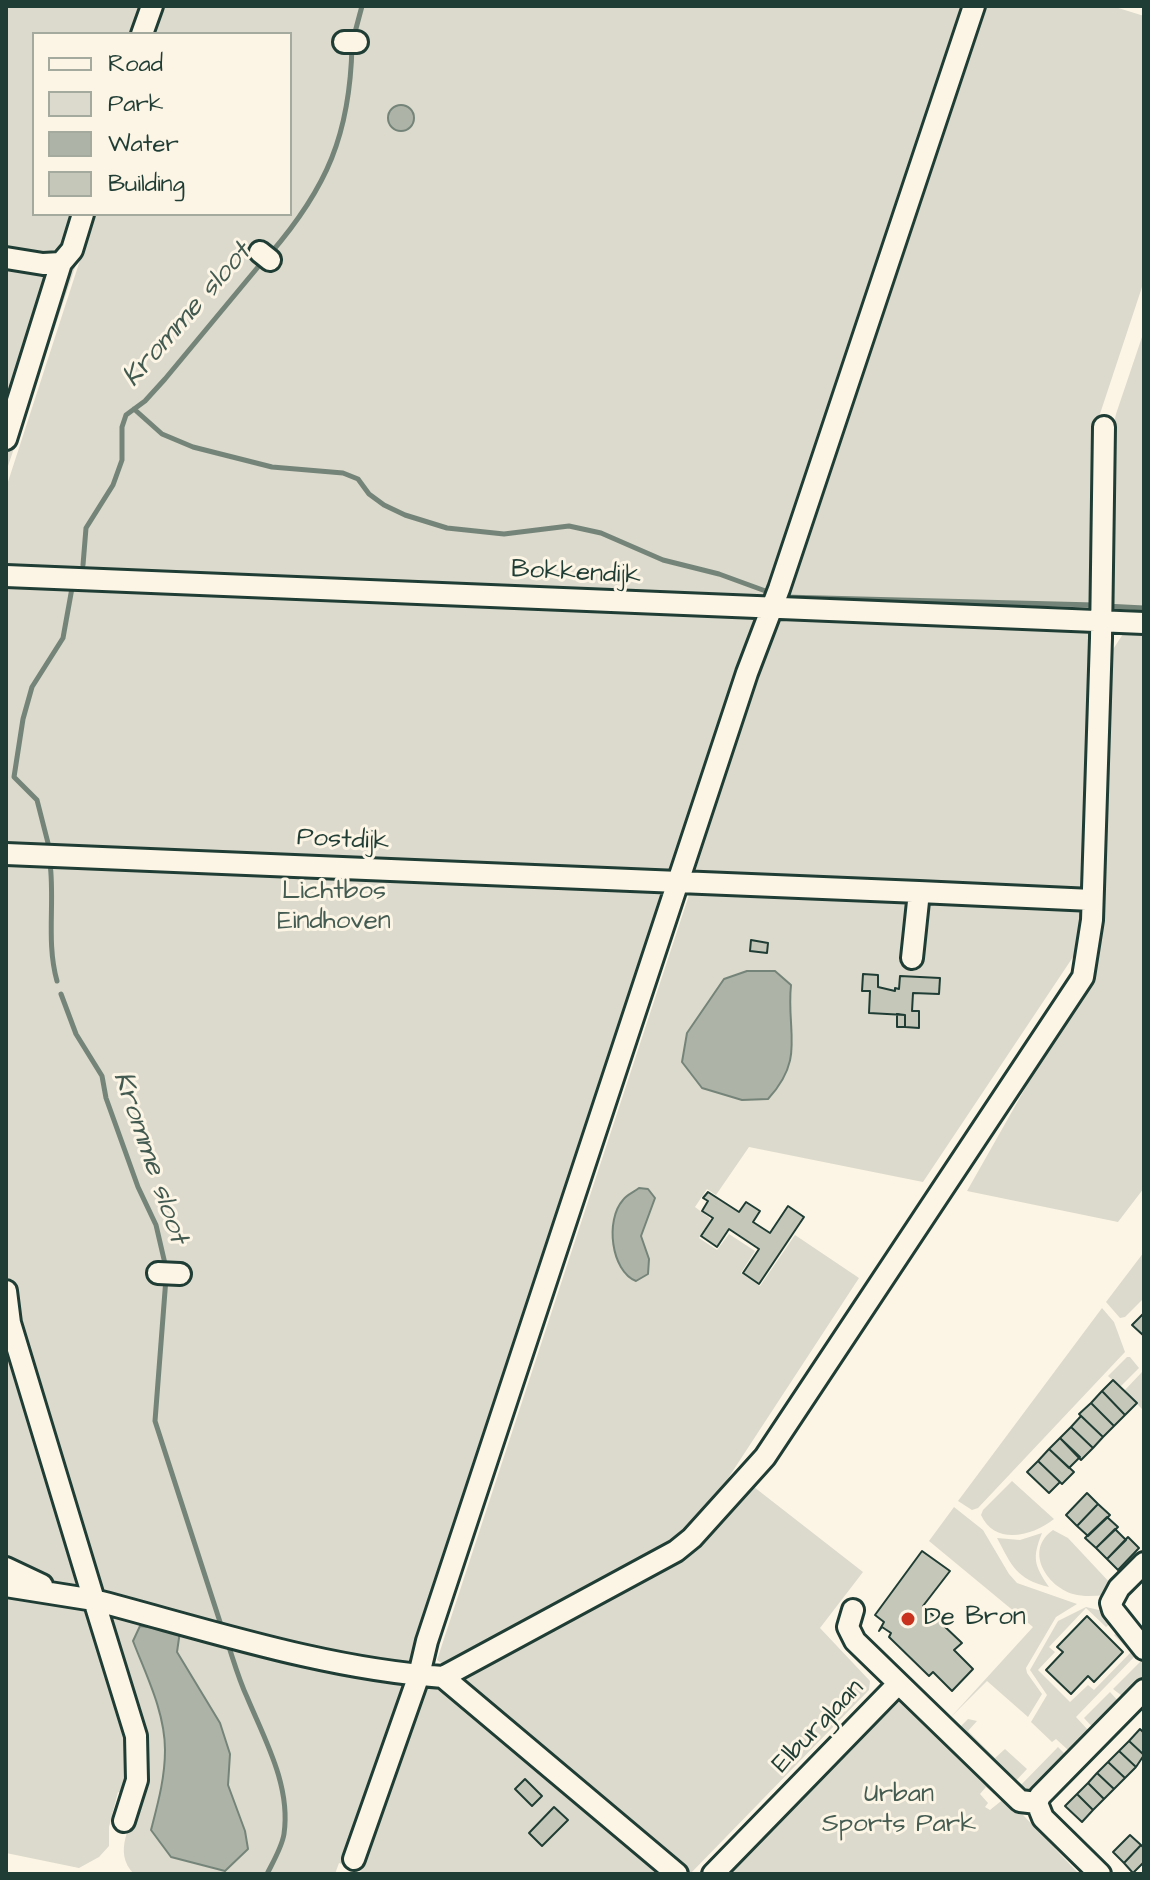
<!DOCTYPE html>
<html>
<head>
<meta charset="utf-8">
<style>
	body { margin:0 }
	#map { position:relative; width:1150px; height:1880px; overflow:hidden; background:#fcf5e5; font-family:"Architects Daughter",sans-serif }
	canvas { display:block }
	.frame { position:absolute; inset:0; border:8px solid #1f3d34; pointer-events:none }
	.legend { position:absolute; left:32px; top:32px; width:260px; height:184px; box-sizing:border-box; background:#fcf5e5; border:2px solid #a4ab9e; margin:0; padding:10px 14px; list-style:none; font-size:24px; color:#1f3d34 }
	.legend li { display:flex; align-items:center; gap:16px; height:40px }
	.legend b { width:40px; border:2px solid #a4ab9e }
</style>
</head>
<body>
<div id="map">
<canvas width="1150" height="1880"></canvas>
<div class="frame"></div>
<ul class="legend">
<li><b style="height:10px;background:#fcf5e5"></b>Road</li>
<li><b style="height:22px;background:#dcdacc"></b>Park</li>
<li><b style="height:22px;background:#aeb3a7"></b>Water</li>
<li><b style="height:22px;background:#c5c7b9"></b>Building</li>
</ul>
</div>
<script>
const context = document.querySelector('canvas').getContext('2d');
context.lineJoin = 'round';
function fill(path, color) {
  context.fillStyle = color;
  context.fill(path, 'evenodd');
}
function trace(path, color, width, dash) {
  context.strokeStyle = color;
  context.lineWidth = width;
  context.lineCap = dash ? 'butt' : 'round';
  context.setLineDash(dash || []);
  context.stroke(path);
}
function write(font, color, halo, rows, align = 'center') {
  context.font = font + ' "Architects Daughter",sans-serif';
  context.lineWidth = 6;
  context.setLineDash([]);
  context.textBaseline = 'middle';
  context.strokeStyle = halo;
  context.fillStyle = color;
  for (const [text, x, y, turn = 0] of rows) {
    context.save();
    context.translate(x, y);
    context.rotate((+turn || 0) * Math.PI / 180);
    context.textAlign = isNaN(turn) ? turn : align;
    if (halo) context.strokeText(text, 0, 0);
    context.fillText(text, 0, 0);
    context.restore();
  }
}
fill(new Path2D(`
	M6 6H964L765 593 787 595 985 6H1112L1144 16V281L1096 426 1112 433 1116 414 1144 331V1188L1118 1222 967 1191 1087 979 1108 657 1123 634 1136 630 1097 627 1088 893 690 878 428 1664 681 1874H367L339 1863 335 1874H134C112 1852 131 1823 142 1800L118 1792 109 1827V1846L99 1857 79 1868 6 1853V567H32L6 565V488L95 214H290V34H34V214H93L6 472ZM158 1805 245 1833 248 1848 151 1830Z
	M690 892 1086 911 1081 945 923 1182 749 1147 716 1195 707 1189 695 1207 711 1219 699 1238 717 1250 729 1234 755 1251 741 1273 760 1286 795 1235 859 1278 723 1486 686 1533 444 1665 437 1660ZM789 1005C795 1043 796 1069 768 1099L742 1100Z
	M1144 1252V1298L1125 1317 1120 1318 1106 1302Z
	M1102 1308 1114 1322 1125 1352 978 1508 972 1510 958 1501Z
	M1127 1357H1130L1139 1368 1120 1387 1108 1376Z
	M1142 1372 1144 1374V1411L1124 1391Z
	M745 1480 863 1572 820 1628 870 1681 869 1690 690 1874 459 1675 675 1561Z
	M1012 1481 1054 1519C1033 1536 995 1546 981 1515L983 1510Z
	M954 1507 983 1530 1009 1574 1017 1583 1077 1604 1056 1617 1026 1668 1027 1673 1042 1694 1028 1717 987 1681 950 1718 1033 1627 929 1541Z
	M1053 1530 1068 1538 1112 1585 1105 1595C1094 1596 1084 1597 1073 1594 1046 1586 1024 1550 1053 1530Z
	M1042 1533C1032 1558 1034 1565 1049 1587 1016 1579 1012 1566 997 1538L1020 1540Z
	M1086 1607 1103 1611 1112 1622 1106 1627 1086 1608 1049 1647 1055 1652 1038 1670 1070 1702 1088 1685 1094 1690 1131 1652 1114 1635 1120 1629 1138 1653 1076 1717 1088 1730 1068 1750 1056 1739 1052 1742 1031 1722 1047 1695 1030 1670 1058 1621Z
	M1144 1658V1680L1126 1699 1113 1689Z
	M1110 1692 1121 1704 1095 1730 1084 1718Z
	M897 1700H903L998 1790 994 1794 986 1787 980 1794 988 1803 985 1807 990 1810 1006 1797 1079 1874H724L889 1704Z
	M968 1719 977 1721 968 1731 995 1758 1005 1749 1027 1769 1012 1785 959 1728Z
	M1058 1747 1068 1757 1031 1795 1016 1790Z`), '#dcdacc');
const water = new Path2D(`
	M388 118a13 13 0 1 1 26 0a13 13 0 1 1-26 0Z
	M747 971H775L791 985C786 1032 806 1058 768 1099L742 1100 702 1088 682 1062 687 1033 724 979Z
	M639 1188 648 1189 655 1198 641 1236 649 1259 648 1274 636 1281C611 1271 605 1220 623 1200 626 1195 634 1192 639 1188Z
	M140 1626 180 1631 177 1652 220 1723 230 1754 228 1785 245 1831 248 1849 225 1871 171 1857 151 1830C158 1803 165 1778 165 1750 165 1712 146 1675 133 1641Z`);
fill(water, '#aeb3a7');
trace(water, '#758479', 2);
trace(new Path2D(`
	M354 36 362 6
	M270 254C327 188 350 134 352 46
	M134 409 162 434 193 447 272 467 343 473 358 479 369 494 384 505 405 515 447 528 504 534 569 526 601 533 663 560 719 574 771 593
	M83 565 86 528 113 485 122 460V427L126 415 145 401 165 379 263 261
	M783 597 1095 605
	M1105 606 1144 608
	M48 843 37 800 14 777 23 719 32 687 63 638 72 588
	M50 863C55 902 46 942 57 981
	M61 994 76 1034 102 1076 106 1098 138 1187 156 1225 166 1268
	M166 1278 155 1421 220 1622
	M228 1644C234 1662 239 1680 247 1697 265 1740 291 1786 284 1834 282 1847 273 1862 267 1874`), '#758479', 5);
const building = new Path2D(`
	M751 940 768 943 767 953 750 951Z
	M863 974 878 975V987L895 991V988L899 989 900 976 940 978 939 994 913 993 912 1011H919V1028L905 1027V1015L869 1013 870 991H862Z
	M897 1014 905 1015V1027H897Z
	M708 1192 739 1212 746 1202 760 1211 753 1222 770 1233 788 1206 804 1217 759 1284 743 1273 759 1249 729 1229 717 1247 701 1236 713 1218 702 1211 708 1201 703 1198Z
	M1144 1313V1336L1132 1325Z
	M1113 1380 1137 1403 1125 1415 1102 1391Z
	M1102 1391 1125 1415 1114 1426 1091 1403Z
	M1091 1403 1114 1426 1103 1437 1079 1414Z
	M1081 1416 1103 1437 1093 1448 1071 1427Z
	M1071 1427 1093 1448 1081 1460 1060 1438Z
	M1060 1438 1080 1457 1069 1468 1049 1449Z
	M1049 1449 1074 1472 1062 1484 1038 1461Z
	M1038 1461 1060 1482 1049 1493 1027 1472Z
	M1087 1493 1098 1504 1077 1526 1066 1515Z
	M1098 1504 1110 1515 1088 1536 1077 1526Z
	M1107 1517 1118 1527 1096 1548 1085 1538Z
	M1115 1529 1126 1540 1107 1559 1096 1548Z
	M1128 1537 1139 1548 1118 1570 1107 1559Z
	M922 1551 950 1571 923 1606 962 1643 954 1650 973 1669 952 1691 933 1672 929 1676 889 1637 891 1633 882 1627 879 1631 884 1622 875 1615Z
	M1087 1616 1123 1652 1094 1682 1088 1676 1071 1694 1046 1670 1063 1652 1057 1647Z
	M1140 1729 1144 1733V1755L1129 1741Z
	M1129 1741 1144 1755 1136 1767 1119 1751Z
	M1119 1751 1136 1767 1125 1778 1108 1762Z
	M1108 1762 1125 1778 1114 1789 1097 1773Z
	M1097 1773 1114 1789 1104 1799 1088 1783Z
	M525 1779 542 1796 532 1806 515 1789Z
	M1088 1783 1104 1799 1093 1810 1077 1794Z
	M1077 1794 1093 1810 1082 1822 1065 1806Z
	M554 1807 568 1820 542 1846 529 1833Z
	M1130 1835 1141 1845 1124 1863 1113 1852Z
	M1141 1845 1144 1848V1862L1133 1873 1124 1863Z`);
fill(building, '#c5c7b9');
trace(building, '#1f3d34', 2);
const minor = new Path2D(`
	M142 34 152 6
	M344 42H357
	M260 252 270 260
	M6 258 43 264 61 263
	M6 439 61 263 72 250 83 214
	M6 576 1144 623
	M6 854 919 892
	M912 958 919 892 1092 900
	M158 1273 180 1274
	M6 1291 10 1323 94 1600C208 1630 325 1669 443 1677L677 1874
	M1144 1563 1119 1588 1111 1603 1113 1610 1144 1649
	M6 1568 42 1585
	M6 1586 94 1600 136 1736 137 1780 124 1821
	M853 1610 848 1627 855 1641 1020 1801 1037 1803
	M443 1677 676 1551 692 1538 765 1457 1083 977 1092 920 1101 638 1104 427
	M1037 1803 1040 1796 1144 1690
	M1037 1803 1043 1818 1100 1874
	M354 1859 419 1675 427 1641 747 673 779 589 974 6
	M713 1874 898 1684`);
trace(minor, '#1f3d34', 26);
trace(minor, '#fcf5e5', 20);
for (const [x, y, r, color] of [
	[908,1619,8,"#c8321e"]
]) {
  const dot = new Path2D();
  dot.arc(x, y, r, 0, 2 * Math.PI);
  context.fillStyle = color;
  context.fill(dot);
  trace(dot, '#fcf5e5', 3);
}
write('26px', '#1f3d34', '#fcf5e5', [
	["Bokkendijk",576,574,3],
	["Postdijk",343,841,3],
	["Elburglaan",819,1727,-46]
]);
write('26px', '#455c52', '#fcf5e5', [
	["Lichtbos",334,893],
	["Eindhoven",334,923],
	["Urban",899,1796],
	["Sports Park",899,1826]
]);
write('26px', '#1f3d34', '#fcf5e5', [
	["De Bron",924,1619]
], 'left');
write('italic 28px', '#435a51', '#fcf5e5', [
	["Kromme sloot",188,316,-49],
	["Kromme sloot",149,1158,71]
]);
</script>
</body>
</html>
